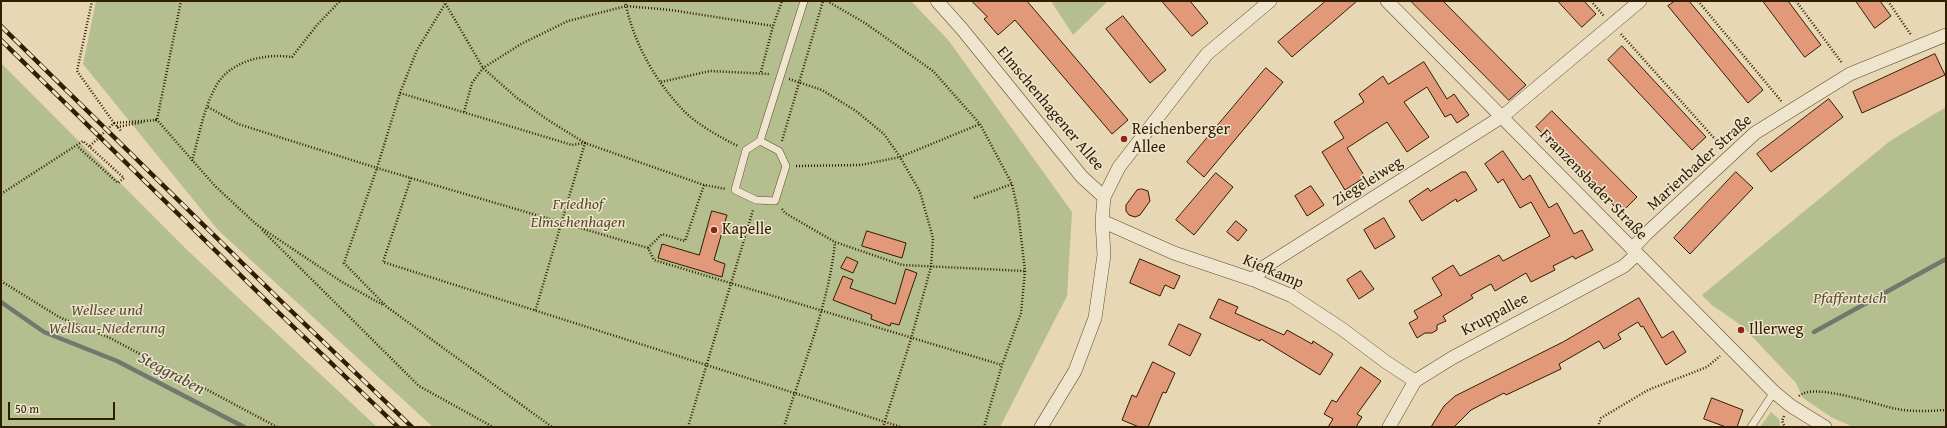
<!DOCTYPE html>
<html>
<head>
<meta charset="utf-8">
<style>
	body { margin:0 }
	#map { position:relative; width:1947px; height:428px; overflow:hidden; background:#e7d7b5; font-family:"Gentium Book Plus",serif }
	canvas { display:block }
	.frame { position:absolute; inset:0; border:2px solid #311d00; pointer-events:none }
	.scale { position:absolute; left:8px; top:402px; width:107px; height:18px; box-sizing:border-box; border:2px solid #311d00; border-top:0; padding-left:5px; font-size:12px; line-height:14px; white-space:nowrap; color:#311d00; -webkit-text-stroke:3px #efe5cf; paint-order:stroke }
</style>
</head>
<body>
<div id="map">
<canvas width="1947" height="428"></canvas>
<div class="frame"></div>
<div class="scale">50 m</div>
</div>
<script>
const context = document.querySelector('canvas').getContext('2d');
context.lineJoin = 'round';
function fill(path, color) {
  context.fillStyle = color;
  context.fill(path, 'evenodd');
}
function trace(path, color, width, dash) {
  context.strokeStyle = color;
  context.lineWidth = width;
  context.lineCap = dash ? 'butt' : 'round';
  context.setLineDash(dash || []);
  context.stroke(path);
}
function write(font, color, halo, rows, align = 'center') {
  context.font = font + ' "Gentium Book Plus",serif';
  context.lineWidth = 3;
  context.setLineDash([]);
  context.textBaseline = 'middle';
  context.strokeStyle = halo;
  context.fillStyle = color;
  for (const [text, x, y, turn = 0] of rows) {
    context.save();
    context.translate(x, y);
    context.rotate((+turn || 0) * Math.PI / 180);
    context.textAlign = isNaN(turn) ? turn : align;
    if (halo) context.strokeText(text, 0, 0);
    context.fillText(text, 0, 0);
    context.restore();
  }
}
fill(new Path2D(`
	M96 1H911L949 41 1072 212 1067 296 1000 427H433L218 230 83 64Z
	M1051 1H1108L1073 35Z
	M1 63 186 249 377 427H1Z
	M1946 107V427H1853L1831 417 1803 398 1796 383 1742 326 1712 305 1702 295 1890 141Z
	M1771 412 1779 419 1780 427H1760Z`), '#b5be8e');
trace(new Path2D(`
	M1 302 44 332 117 361 244 427
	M1814 332 1946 259`), '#71796e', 4.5);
const building = new Path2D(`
	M972 1H1027L1128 120 1112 134 1015 20 998 35 984 19 987 17Z
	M1162 1H1190L1208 23 1192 36Z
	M1326 1H1357L1292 57 1278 42Z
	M1411 1H1443L1526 85 1509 100Z
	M1558 1H1584L1596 14 1582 27Z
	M1675 1H1689L1763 90 1748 103 1668 6Z
	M1763 1H1788L1821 45 1805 57Z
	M1856 1H1880L1891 16 1875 28Z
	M1123 16 1166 70 1150 83 1106 29Z
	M1622 46 1706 137 1692 150 1608 60Z
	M1935 54 1945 75 1862 113 1853 92Z
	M1424 62 1447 99 1454 94 1469 115 1457 123 1451 114 1445 117 1427 87 1404 102 1429 137 1407 152 1387 122 1347 148 1365 177 1345 190 1322 152 1344 138 1334 122 1364 102 1359 94 1383 76 1388 84Z
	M1266 68 1283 82 1204 177 1187 162Z
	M1829 99 1843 117 1771 172 1757 154Z
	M1552 111 1637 197 1621 213 1536 127Z
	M1503 151 1523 180 1530 175 1549 208 1557 203 1574 234 1582 230 1593 250 1575 259 1573 256 1553 266 1555 270 1531 282 1526 273 1495 291 1491 284 1471 295 1473 298 1443 316 1446 321 1437 325V330L1432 333H1425L1417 338 1409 323 1418 318 1414 311 1442 295 1432 278 1453 265 1460 276 1499 255 1503 261 1550 236 1531 202 1520 208 1503 179 1498 183 1485 164Z
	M1462 172H1466L1477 190 1457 202 1456 199 1422 221 1409 201 1428 188 1430 191Z
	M1736 172 1753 188 1690 254 1674 238Z
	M1216 173 1233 187 1194 235 1176 220Z
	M1311 186 1324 205 1307 216 1295 196Z
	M1142 189 1148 191 1150 201 1140 215 1135 217 1129 215 1126 211V205L1137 190Z
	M712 211 727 215 714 260 725 264 722 277 658 258 662 244 699 255Z
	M1384 218 1395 237 1375 249 1364 230Z
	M1236 221 1247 230 1238 241 1227 232Z
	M867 231 906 243 902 258 862 246Z
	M847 257 858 262 853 273 841 268Z
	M1140 259 1180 276 1174 289 1165 285 1160 296 1130 283Z
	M906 269 917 273 899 325 891 323 890 326 871 319 872 315 833 300 843 276 853 280 850 288 895 304Z
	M1361 271 1374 289 1359 299 1347 280Z
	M1639 298 1662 338 1673 331 1686 352 1666 365 1643 326 1641 327 1638 322 1618 334 1621 339 1604 349 1599 341 1559 364 1561 369 1506 395 1504 393 1471 410 1454 427H1431L1444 406 1455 396 1563 342Z
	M1219 299 1238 307 1235 313 1284 335 1287 330 1312 344 1313 341 1333 354 1320 375 1261 339 1260 341 1210 318Z
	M1179 324 1201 334 1190 356 1169 345Z
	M1153 362 1175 373 1166 393 1163 392 1148 427H1139L1122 420 1132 395 1136 397Z
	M1361 367 1381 381 1357 414 1362 417 1356 427H1328L1333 419 1324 414 1332 400 1336 402Z
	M1712 398 1743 410 1737 427H1726L1704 419Z`);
fill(building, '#e29979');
trace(building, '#311d00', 1);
const lane = new Path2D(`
	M760 141 779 151 786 166 775 201 756 200 735 190 746 150 760 141 804 1
	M1751 427 1774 392`);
const street = new Path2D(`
	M937 1 962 29 1082 177 1104 197
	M1387 1 1774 392 1791 406 1825 427
	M1102 221 1174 253 1254 280 1292 296 1342 329 1386 362 1415 381
	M1632 249 1646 234 1755 133 1850 74 1946 35
	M1254 280 1264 267 1503 116 1640 1
	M1041 427 1075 371 1095 318 1104 255 1102 221 1104 197 1119 167 1207 54 1270 1
	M1389 427 1415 381 1452 358 1624 266 1637 254`);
trace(lane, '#5e4c2d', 8);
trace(street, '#5e4c2d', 14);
trace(new Path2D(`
	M444 1 483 68 517 98 548 120 585 143 535 312
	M625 1C633 42 655 81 684 111 695 123 723 139 738 146
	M827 1 865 23 933 71 980 124 1012 184 1018 211 1025 271 1021 313 1002 365 984 427
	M1591 1 1604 16
	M1698 1 1782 102
	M1796 1 1842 63
	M1888 1 1911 35
	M445 4 417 50 400 93 377 168 344 263 387 307 552 427
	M1621 34 1722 147
	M761 72 773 26 782 1
	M789 79 822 90 856 111 884 134 900 157 920 192 933 238 931 267 911 339 883 427
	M661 82 710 71 770 74
	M400 93 572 145 585 143 704 185 726 189
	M208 107 238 124 377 168 648 248 654 260 1002 365
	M464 112 472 83 483 68 521 44 568 21 626 6 671 10 773 26
	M155 120H157L181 1
	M114 123 157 120 215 186 257 225 342 282 383 305
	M114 123 122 132
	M117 127 144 122
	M782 141 823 1
	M90 146 114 123 77 71 92 1
	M192 161C199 137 203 110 215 88 228 61 265 53 292 57L317 25 340 1
	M796 166 861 165 900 157 980 124
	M411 178 383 262 901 427
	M1 194 83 141 124 178 118 183 77 146
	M974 198 1012 184
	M782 209 785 213 835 242 902 265 1025 271
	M262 230 419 386 493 427
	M648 248 662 234 685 241 704 185
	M1 281 59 317 110 338 277 427
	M1799 396C1814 382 1876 405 1897 409 1913 412 1930 411 1946 410
	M1784 416 1782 421 1785 427
	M688 427 753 210
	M784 427C802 366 829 305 835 242
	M1598 427 1601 418 1648 390 1707 367 1720 356`), '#311d00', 2.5, [1, 2]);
trace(lane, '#efe5cf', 7);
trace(street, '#efe5cf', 13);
const rail = new Path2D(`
	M1 26 284 304 412 427
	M1 40 279 313 398 427`);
trace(rail, '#311d00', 4.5);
trace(rail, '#efe5cf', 3, [9]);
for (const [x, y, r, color] of [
	[1124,139,4,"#8f2418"],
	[714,230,4,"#8f2418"],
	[1741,330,4,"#8f2418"]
]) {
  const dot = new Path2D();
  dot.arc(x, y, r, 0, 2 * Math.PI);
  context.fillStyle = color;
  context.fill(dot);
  trace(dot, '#efe5cf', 1.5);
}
write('16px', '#311d00', '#efe5cf', [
	["Elmschenhagener Allee",1050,109,50],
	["Marienbader Straße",1700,163,-42],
	["Ziegeleiweg",1368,182,-32],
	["Franzensbader Straße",1593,185,46],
	["Kiefkamp",1273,272,23],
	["Kruppallee",1495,315,-28]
]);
write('16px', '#311d00', '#efe5cf', [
	["Reichenberger",1132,130],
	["Allee",1132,148],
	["Kapelle",722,230],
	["Illerweg",1749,330]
], 'left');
write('italic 16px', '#594d2b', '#efe5cf', [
	["Friedhof",578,205],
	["Elmschenhagen",578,223],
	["Pfaffenteich",1850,299],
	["Wellsee und",107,311],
	["Wellsau-Niederung",107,329]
]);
write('italic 17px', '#514b37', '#efe5cf', [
	["Steggraben",171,374,28]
]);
</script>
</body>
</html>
